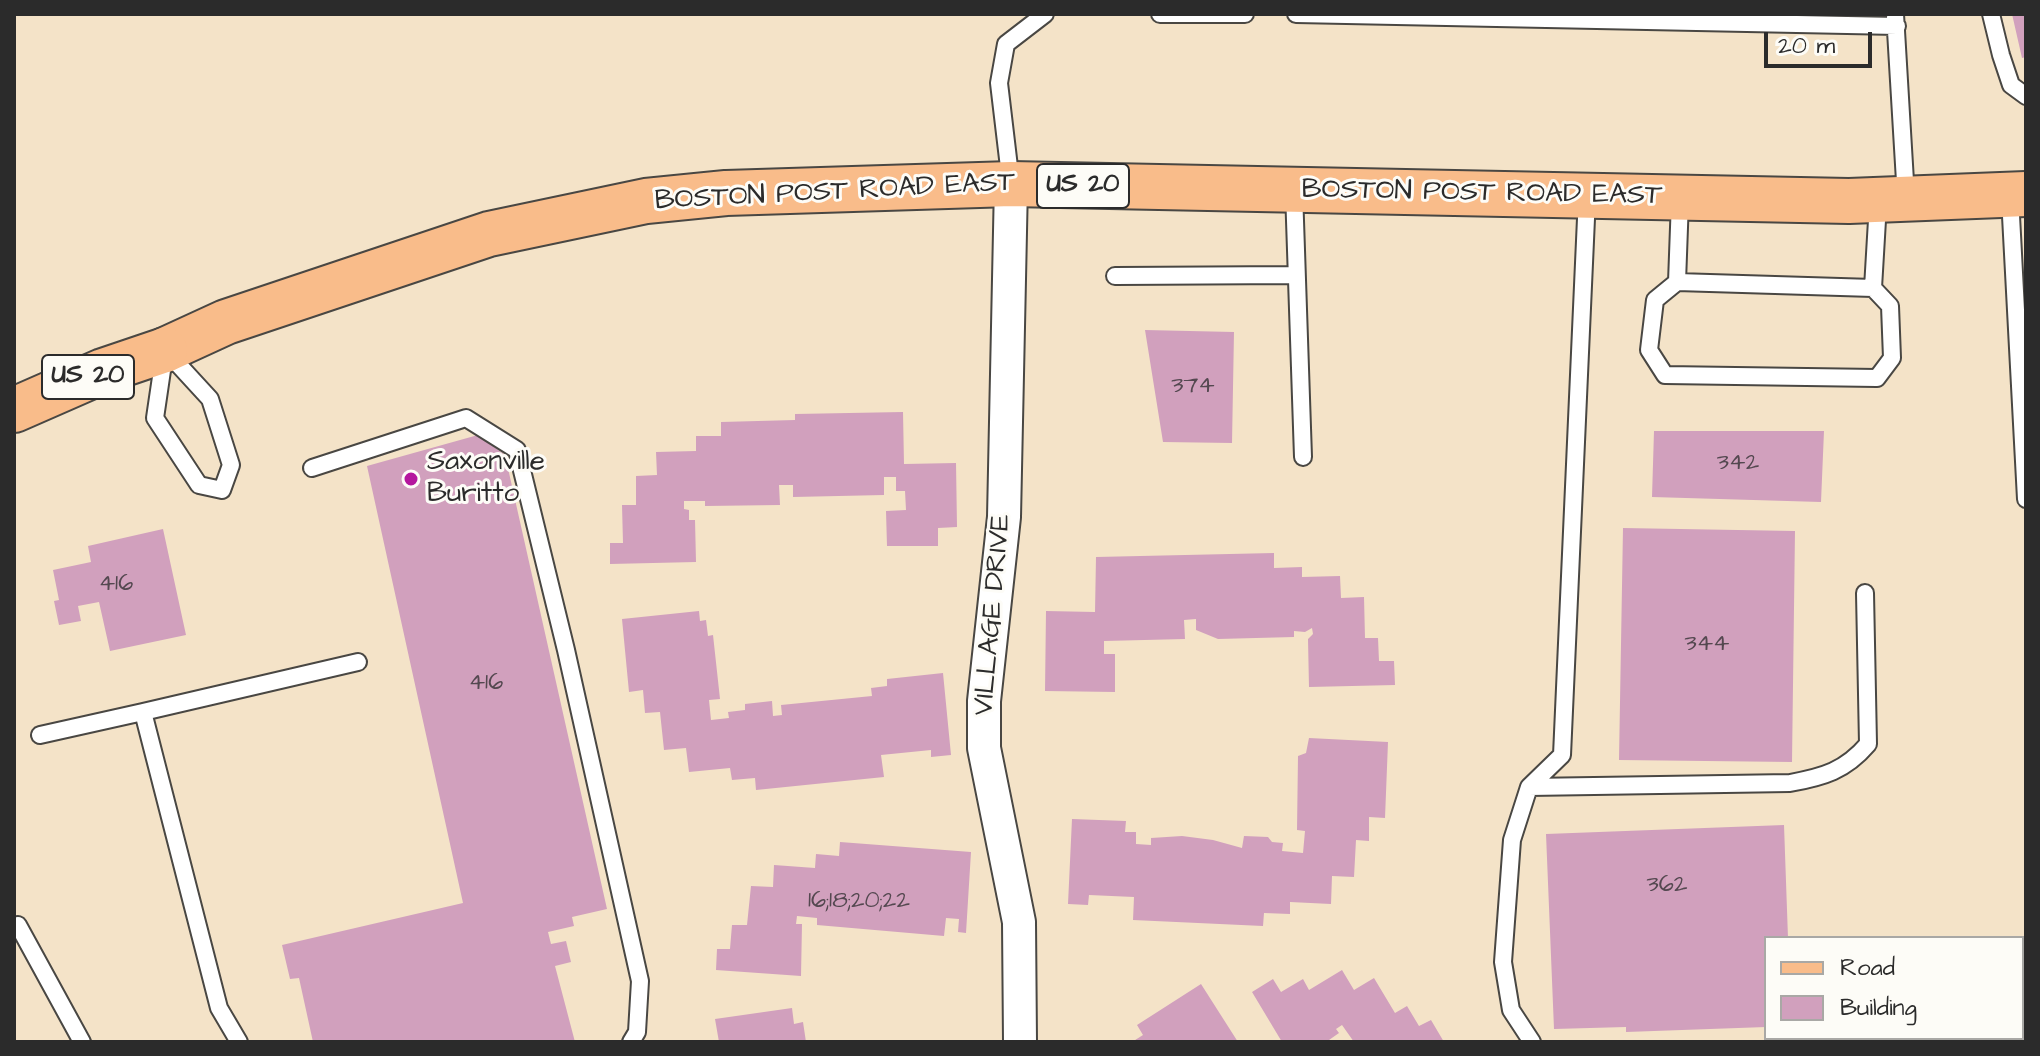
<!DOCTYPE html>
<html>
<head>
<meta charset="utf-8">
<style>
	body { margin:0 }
	#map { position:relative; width:2040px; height:1056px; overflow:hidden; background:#f4e3c8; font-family:"Architects Daughter",sans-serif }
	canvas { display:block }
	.frame { position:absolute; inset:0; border:16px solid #2b2b2b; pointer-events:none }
	.legend { position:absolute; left:1764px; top:936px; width:260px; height:104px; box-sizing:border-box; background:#fdfcf7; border:2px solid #a9a8a5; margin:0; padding:10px 14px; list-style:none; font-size:24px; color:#2b2b2b }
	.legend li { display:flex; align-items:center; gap:16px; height:40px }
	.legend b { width:40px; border:2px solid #a9a8a5 }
	.scale { position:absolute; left:1764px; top:32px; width:108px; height:36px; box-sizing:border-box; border:4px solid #2b2b2b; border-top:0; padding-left:10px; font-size:24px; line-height:28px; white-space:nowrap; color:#2b2b2b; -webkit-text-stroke:6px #fdfcf7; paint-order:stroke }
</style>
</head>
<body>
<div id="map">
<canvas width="2040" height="1056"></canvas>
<div class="frame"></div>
<ul class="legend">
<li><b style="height:10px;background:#f9bc8a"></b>Road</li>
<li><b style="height:22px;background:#d1a0bd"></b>Building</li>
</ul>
<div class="scale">20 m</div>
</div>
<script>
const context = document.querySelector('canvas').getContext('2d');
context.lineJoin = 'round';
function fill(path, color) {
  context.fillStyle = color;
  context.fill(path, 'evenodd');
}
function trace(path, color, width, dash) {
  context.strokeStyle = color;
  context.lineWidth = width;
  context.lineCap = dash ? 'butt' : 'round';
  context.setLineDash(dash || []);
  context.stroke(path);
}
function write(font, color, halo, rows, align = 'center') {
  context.font = font + ' "Architects Daughter",sans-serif';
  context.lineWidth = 6;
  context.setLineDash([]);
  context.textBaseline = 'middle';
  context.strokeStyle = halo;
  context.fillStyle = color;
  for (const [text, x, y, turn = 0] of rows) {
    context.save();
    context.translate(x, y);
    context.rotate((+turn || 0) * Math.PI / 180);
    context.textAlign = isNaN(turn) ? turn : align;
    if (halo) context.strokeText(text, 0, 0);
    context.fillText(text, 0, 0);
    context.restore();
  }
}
fill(new Path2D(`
	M2012 14H2026V57L2022 58Z
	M1145 330 1234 332 1232 443 1163 442Z
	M903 412 904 464 956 463 957 527 938 528V546H887L886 511 906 510 905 491H896V477H884V495L793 497V485H779L780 505 705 506V501H684V509L689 510V520H695L696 562 610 564V543H623L622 505H636V476L657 475 656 452 696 451V436H721V422L795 420V414Z
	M1654 431H1824L1821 502 1652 497Z
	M478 435 505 455 607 909 572 917 574 926 548 932 551 944 566 941 571 962 555 966 575 1042H313L299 978 290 979 282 945 463 903 367 466Z
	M1623 528 1795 531 1792 762 1619 760Z
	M163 529 186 635 110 651 99 602 78 606 81 621 59 625 54 601 59 600 53 570 91 562 88 546Z
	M1274 553V568L1302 567V577L1340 576 1341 598 1364 597 1365 638H1378L1379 661H1394L1395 685 1309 687 1308 639 1313 634 1312 628 1305 632 1294 631V637L1218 639 1196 630V619L1184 620 1185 639 1104 641V654H1115V692L1045 691 1046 611 1095 612 1096 557Z
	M699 611 700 621 706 620 708 636 713 635 720 699 709 700 711 720 729 718 728 712 745 710V704L772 701 773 716 782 715 781 705 872 696 871 688 887 686V679L943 673 951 755 931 757V750L881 755 884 777 756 790 755 778 732 780 730 768 689 772 686 748 664 750 660 712 645 713 643 690 629 692 622 619Z
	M1309 738 1388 742 1385 818 1369 817V841L1356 840 1354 877 1332 876 1331 904 1290 902V914L1264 913 1263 926 1133 920 1134 897 1089 895 1088 905 1068 904 1072 819 1126 821 1125 832H1136V844L1151 845V838L1182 836 1213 840 1242 848 1244 836 1268 837 1272 842 1283 843 1282 851 1303 853 1305 831 1297 830 1298 756 1306 753Z
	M1784 825 1788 938H1766V1027L1626 1032V1027L1554 1029 1546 834Z
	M840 842 971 852 966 933 958 932 959 919 946 918 944 936 817 925V918L797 916 796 924H802L801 976 716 970 717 949H730L732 925H747L751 886 773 887 774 865 815 868 816 854 839 856Z
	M1342 970 1354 990 1374 978 1395 1013 1407 1006 1419 1026 1431 1020 1444 1042H1354L1342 1025 1336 1029 1339 1033 1329 1040 1330 1042H1282L1252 992 1273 979 1281 992 1303 979 1309 990Z
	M1201 984 1238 1042H1132L1143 1035 1137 1025Z
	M792 1008 794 1024 803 1022 806 1042H719L715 1019Z`), '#d1a0bd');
const lane = new Path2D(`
	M1160 14H1245
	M1296 14 1897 26
	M1895 14 1906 198
	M1991 14 2001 55 2011 85 2026 96
	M1011 184 999 83 1006 44 1045 14
	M1294 191 1303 457
	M2010 197 2026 499
	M1680 200 1677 282 1655 300 1649 350 1665 375 1877 378 1892 358 1890 306 1873 288 1878 203
	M1115 276 1296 275
	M1677 282 1873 288
	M165 350 210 399 231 465 222 490 199 485 155 418Z
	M312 468 466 418 517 450 566 650 640 981 637 1032 631 1042
	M40 735 143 712
	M1529 787 1790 783C1823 777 1845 771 1868 744L1865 593
	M18 925 82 1042
	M239 1042 219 1008 143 712 358 662
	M1532 1042 1511 1010 1503 962 1512 840 1529 787 1562 755 1587 196`);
const street = new Path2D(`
	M1011 184 1004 517 984 701V748L1019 922 1020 1042`);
const primary = new Path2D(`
	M165 350 226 322 489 234 646 201 726 193 1011 184 1849 201 2026 194`);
const highway = new Path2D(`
	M14 410 103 371 165 350`);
trace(lane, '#494743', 20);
trace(street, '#494743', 36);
trace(primary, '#494743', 48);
trace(highway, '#494743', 48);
trace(lane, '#fff', 16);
trace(street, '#fff', 32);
trace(primary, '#f9bc8a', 44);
trace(highway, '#f9bc8a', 44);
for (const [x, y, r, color] of [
	[411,479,8,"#b5179e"]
]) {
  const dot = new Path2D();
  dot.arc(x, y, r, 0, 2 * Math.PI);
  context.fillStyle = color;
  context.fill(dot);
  trace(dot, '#fdfcf7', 3);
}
write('24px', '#544850', null, [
	["374",1193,387],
	["342",1738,464],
	["416",116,585],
	["344",1707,645],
	["416",486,684],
	["362",1667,886],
	["16;18;20;22",859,902]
]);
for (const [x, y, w] of [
	[1083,186,92],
	[88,377,92]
]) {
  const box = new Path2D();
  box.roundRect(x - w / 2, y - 22, w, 44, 6);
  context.fillStyle = '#fdfcf7';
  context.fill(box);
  trace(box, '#2b2b2b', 2);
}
write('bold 26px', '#2b2b2b', null, [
	["US 20",1083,186],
	["US 20",88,377]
]);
write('28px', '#2b2b2b', '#fdfcf7', [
	["BOSTON POST ROAD EAST",835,193,-3],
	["BOSTON POST ROAD EAST",1482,194,1],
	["VILLAGE DRIVE",994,615,-85]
]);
write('28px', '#2b2b2b', '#fdfcf7', [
	["Saxonville",427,463],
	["Buritto",427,495]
], 'left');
</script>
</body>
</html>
